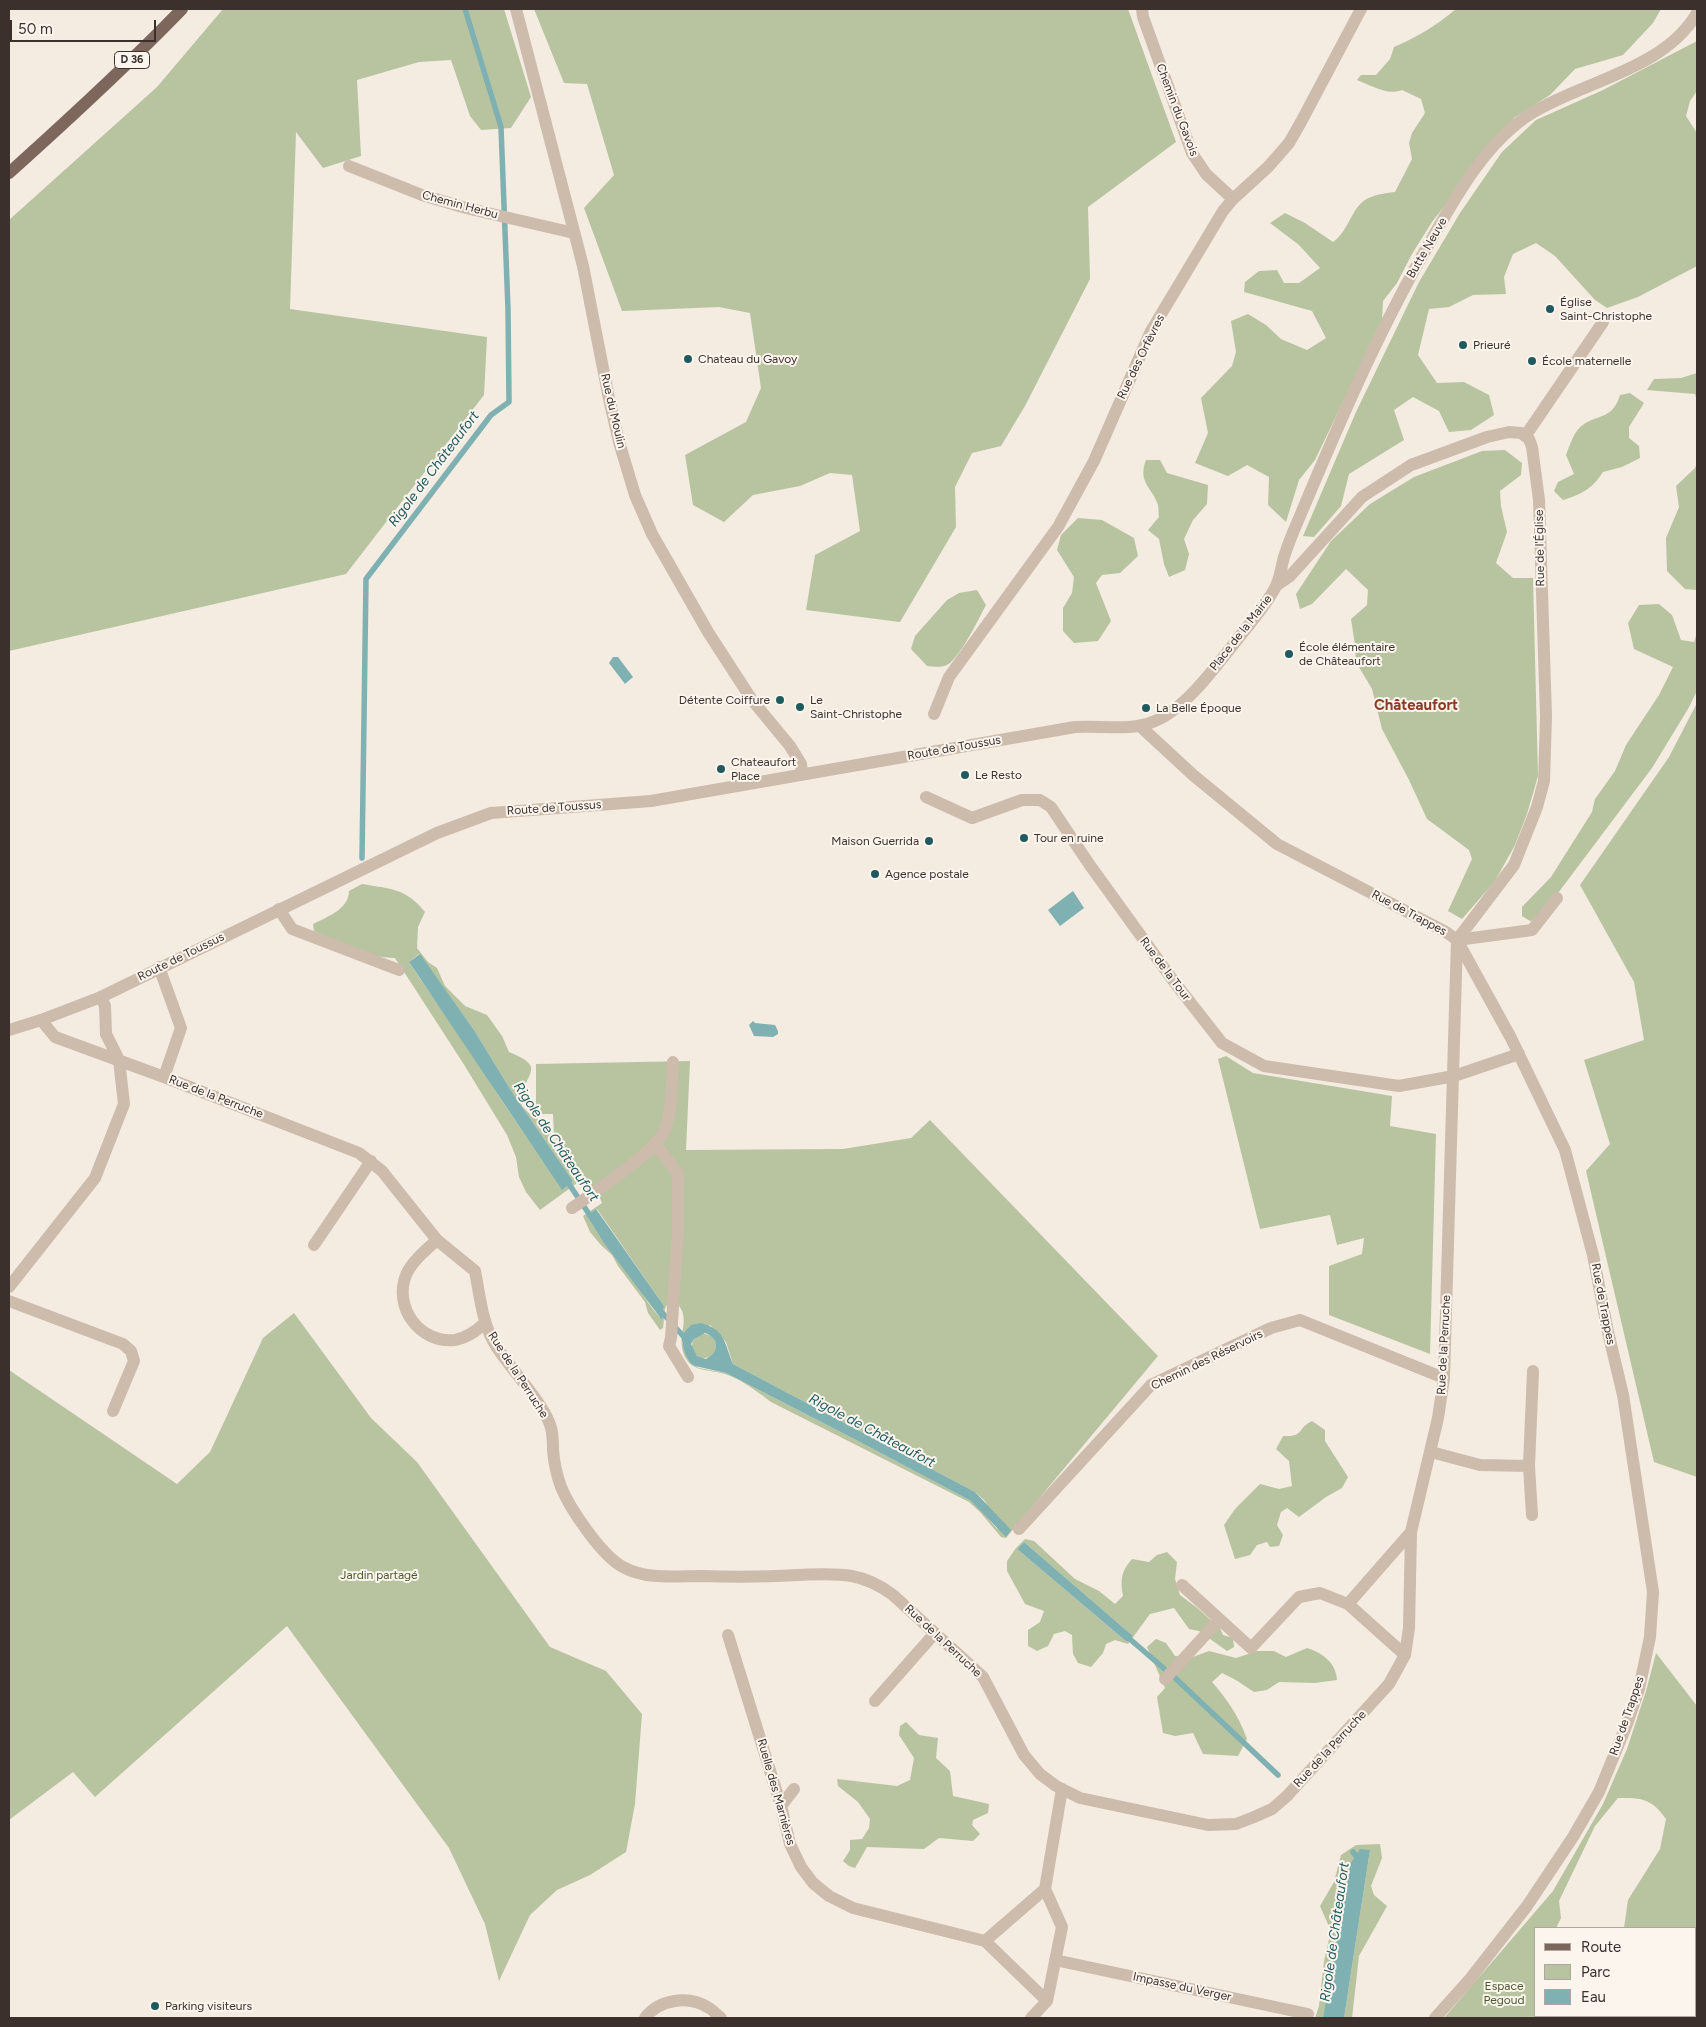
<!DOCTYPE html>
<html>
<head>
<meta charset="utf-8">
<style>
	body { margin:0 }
	#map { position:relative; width:1706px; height:2027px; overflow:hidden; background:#f4ebe1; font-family:Figtree,sans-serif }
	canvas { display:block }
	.frame { position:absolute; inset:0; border:10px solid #3b302b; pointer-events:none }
	.legend { position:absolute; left:1534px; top:1927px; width:162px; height:90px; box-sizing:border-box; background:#fbf5ee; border:1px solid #aea6a0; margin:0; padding:6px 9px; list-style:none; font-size:15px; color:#3b302b }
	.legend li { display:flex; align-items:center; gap:10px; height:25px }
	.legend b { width:25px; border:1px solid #aea6a0 }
	.scale { position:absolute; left:10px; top:20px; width:146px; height:22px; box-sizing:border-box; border:2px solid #3b302b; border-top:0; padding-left:6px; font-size:15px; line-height:18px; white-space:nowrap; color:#3b302b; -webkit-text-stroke:4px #fbf5ee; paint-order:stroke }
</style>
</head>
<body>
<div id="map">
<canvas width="1706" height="2027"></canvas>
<div class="frame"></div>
<ul class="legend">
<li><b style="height:6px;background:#7d675c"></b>Route</li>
<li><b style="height:14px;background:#b8c4a0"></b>Parc</li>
<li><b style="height:14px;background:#7fb0b2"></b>Eau</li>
</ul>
<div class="scale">50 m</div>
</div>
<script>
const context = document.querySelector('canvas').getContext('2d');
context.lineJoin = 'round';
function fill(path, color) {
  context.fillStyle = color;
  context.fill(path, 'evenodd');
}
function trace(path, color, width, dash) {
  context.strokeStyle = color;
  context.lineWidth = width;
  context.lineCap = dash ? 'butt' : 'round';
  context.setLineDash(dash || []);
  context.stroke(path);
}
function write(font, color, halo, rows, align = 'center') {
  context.font = font + ' Figtree,sans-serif';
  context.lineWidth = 4;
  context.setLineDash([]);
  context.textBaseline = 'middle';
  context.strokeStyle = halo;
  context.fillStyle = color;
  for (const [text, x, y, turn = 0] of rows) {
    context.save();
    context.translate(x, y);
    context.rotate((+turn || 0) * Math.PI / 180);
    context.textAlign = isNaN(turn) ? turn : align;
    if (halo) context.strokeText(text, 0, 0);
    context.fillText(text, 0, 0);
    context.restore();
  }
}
fill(new Path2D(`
	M223 9H504L531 97 511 128 481 130 470 116 451 60 419 62 357 80 361 156 323 168 296 132 290 309 487 337 484 395 346 574 9 651V220L157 87Z
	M534 9H1128L1176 142 1088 207 1090 279 1025 406 1001 446 972 453 955 487 956 527 900 622 806 610 815 555 860 531 852 475 830 473 800 486 753 495 724 522 693 505 685 455 746 422 761 388 750 313 719 307 622 311 584 208 614 175 587 84 564 83Z
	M1456 9H1661L1653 23 1623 55 1575 69 1550 95 1514 118 1432 222 1412 254 1397 283 1383 301 1382 321 1315 460 1299 480 1286 522 1268 505 1269 477 1247 465 1228 476 1195 463 1208 433 1201 398 1232 366 1236 352 1231 321 1248 314 1266 325 1281 339 1307 350 1326 338 1312 311 1244 292 1245 282 1259 271 1277 270 1284 283H1299L1320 268 1299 245 1270 223 1285 213 1305 223 1333 242C1350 231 1351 204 1371 197 1378 194 1387 193 1395 192L1412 159 1409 143 1412 133 1425 113 1421 99 1402 90C1388 96 1370 85 1357 80L1361 75H1376L1390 59 1394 47C1417 37 1436 26 1456 9Z
	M1697 41V91L1690 101 1686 116 1697 133V266L1638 297 1607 308 1595 300 1555 256 1536 243 1513 254 1504 277 1506 294 1473 295 1449 307 1429 309 1418 355 1437 383 1464 382 1489 395 1494 415 1471 430 1449 432 1439 411 1413 397 1394 410 1404 440 1349 474 1341 506 1314 537 1303 536 1356 412 1419 282 1460 213 1502 152 1536 120 1603 90Z
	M1697 373V401L1695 394 1647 390 1654 379 1681 378Z
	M1630 393 1644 403 1629 427V438L1639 446 1640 458 1622 467 1603 472C1592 489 1582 494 1563 500L1554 491 1558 482 1574 474 1566 455C1570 445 1574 430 1584 424 1601 414 1613 418 1620 395Z
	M1505 450 1522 463 1521 475 1500 491 1501 506 1507 532 1496 563 1513 578H1533L1538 776 1527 814 1515 845 1495 881 1462 919 1448 911 1472 859 1469 850 1427 819 1409 780 1382 729 1372 689 1356 662 1355 645 1351 619 1367 605 1368 590 1346 569 1312 604 1300 609 1296 594 1331 541 1370 504 1414 477 1482 451Z
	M1146 460H1160L1167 473 1208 485 1207 504 1193 520 1184 539 1189 554 1185 570 1169 577 1164 564 1159 539 1148 530 1159 517C1158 513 1159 509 1158 505 1153 488 1137 483 1146 460Z
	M1697 463V590L1685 589 1667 571 1666 538 1679 507 1676 486 1695 468Z
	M1078 518 1102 520 1134 538 1138 556 1120 573 1102 575 1096 583 1111 621 1098 641 1074 643 1063 631V608L1072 593 1074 577 1057 550 1061 535Z
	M977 590 986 605C977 622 964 650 950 663 944 668 935 667 927 666L911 649 915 636 947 600 959 593Z
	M1659 604 1672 615 1681 640 1694 642 1697 633V691L1688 709 1652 768 1540 917 1530 921 1522 916V907L1551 877 1592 812 1595 799 1615 771 1626 745 1659 695 1673 667 1634 649 1628 623 1639 605Z
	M1697 703V1477L1654 1462 1586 1171 1610 1144 1584 1060 1644 1040 1634 982 1580 885 1669 757Z
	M362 884C391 889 406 888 425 912L418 927 417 948 428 962 437 968 445 986 465 1006 487 1015 502 1036 509 1052C543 1066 531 1070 519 1097L522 1106 533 1117 543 1120 549 1129 556 1146 577 1183 540 1210 526 1192 519 1177 516 1157 507 1135 463 1063 395 958C368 958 338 942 314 931L313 924C327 917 349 909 349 891ZM419 954 474 1030 512 1092 573 1181 562 1189 500 1098 479 1064 418 976 409 962Z
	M1226 1056 1253 1073 1392 1096 1390 1126 1436 1134 1430 1354 1329 1315V1266L1362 1254 1364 1238 1337 1245 1330 1215 1260 1229 1218 1059Z
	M690 1061 686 1150 843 1149 911 1138 930 1120 1158 1356 1006 1538 1001 1537 980 1512 969 1502 771 1402C758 1392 737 1376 721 1373 710 1370 694 1371 687 1360 675 1342 688 1326 682 1311 680 1306 675 1301 671 1296L665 1309 663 1328 660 1330 648 1313 645 1302 618 1266 612 1255 601 1245 590 1232 583 1216 602 1203 598 1193 582 1176 557 1141 554 1134 553 1114H536V1064ZM597 1209 662 1303 664 1306 662 1319C651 1309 645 1297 637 1285 620 1262 602 1240 587 1216ZM710 1325 726 1342 733 1364 975 1492 985 1501 998 1530 980 1509 971 1501 858 1441 726 1373 699 1368 690 1363 683 1346Z
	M294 1313 371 1418 417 1462 550 1647 606 1671 642 1714 635 1804 626 1852 590 1875 557 1890 530 1915 499 1981 485 1924 449 1848 287 1626 95 1797 73 1772 9 1820V1370L177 1484 210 1452 263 1338Z
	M692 1346a12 12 0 1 1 24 0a12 12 0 1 1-24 0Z
	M1312 1421 1325 1430V1441L1348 1477 1342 1488 1326 1497 1299 1517 1287 1508 1281 1512 1277 1525 1283 1535 1279 1546 1270 1547 1267 1542 1257 1545 1250 1555 1235 1559 1224 1525 1235 1509 1260 1484 1279 1489 1292 1486 1289 1461 1276 1449 1283 1436C1305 1437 1296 1429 1312 1421Z
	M1025 1539 1034 1541 1075 1579 1099 1591 1115 1604 1123 1596C1120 1581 1121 1571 1132 1559L1149 1562 1157 1555 1167 1552 1177 1562 1175 1579 1180 1595 1196 1607 1220 1628 1223 1635 1233 1638 1234 1647 1227 1651 1199 1631 1189 1629 1174 1608 1150 1614 1128 1644 1115 1640 1106 1644 1103 1653 1091 1667 1078 1663 1073 1654 1072 1635 1065 1631 1054 1634 1048 1646 1037 1651 1028 1646V1630L1040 1622 1044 1611 1025 1604 1007 1571V1561L1016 1548ZM1024 1542 1133 1636 1127 1642 1017 1549Z
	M1156 1639 1166 1643 1175 1656 1190 1658 1209 1651 1236 1658 1257 1651H1274L1286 1657 1307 1648C1322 1653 1336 1662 1337 1680L1315 1683 1279 1682 1267 1690 1254 1692 1236 1680 1222 1673 1212 1682C1228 1700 1239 1717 1247 1739L1238 1756 1203 1754 1193 1733 1175 1736 1163 1733 1157 1697 1165 1688 1147 1647Z
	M1656 1653 1697 1706V2018H1444L1553 1891 1603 1804 1627 1749 1646 1691ZM1618 1798C1642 1798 1651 1798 1666 1819L1660 1849 1628 1900 1624 1928H1695V2016H1535V1928H1556L1561 1918 1559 1901 1595 1826Z
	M906 1722 919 1735 938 1738 936 1758 950 1771 953 1796 989 1804 988 1813 973 1820 972 1825 980 1834 973 1841 939 1838 924 1849 867 1847 855 1868 849 1866 843 1861 850 1850V1840L862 1839 869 1828 870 1819 858 1802 838 1786 837 1779 897 1786 910 1780 914 1758 899 1735 900 1726Z
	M1380 1844 1382 1858 1371 1886 1374 1895 1387 1906 1359 1956 1352 2018H1344L1370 1850 1323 2018H1315L1319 2006 1324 1961 1331 1931 1320 1906 1334 1882 1341 1855 1356 1845Z`), '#b8c4a0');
fill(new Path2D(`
	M613 657H618L633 677 625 684 609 663Z
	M1073 891 1084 908 1060 926 1048 910Z
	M420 954 474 1030 512 1092 573 1181 562 1190 409 962Z
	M753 1021 755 1023 775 1025 778 1031V1034L773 1037 754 1036 749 1025Z
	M596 1209 662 1303 664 1306 662 1320 604 1243 587 1216Z
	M701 1323C726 1330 724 1343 733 1364L975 1492 1011 1530 1006 1537 971 1501 858 1441 726 1373 695 1366 690 1363 685 1353 683 1346V1334L691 1325ZM705 1333C719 1338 720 1352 706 1359L697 1356 691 1344 694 1339Z
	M1024 1542 1133 1636 1127 1642 1017 1549Z
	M1360 1849 1370 1850 1344 2018H1323L1351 1863Z`), '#7fb0b2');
trace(new Path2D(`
	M362 858 366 579 491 415 509 402 508 309 501 127 465 9
	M565 1178 593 1220
	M658 1308 684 1337 685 1341
	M1124 1634 1168 1672
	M1172 1675 1278 1775
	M1353 1852 1359 1860`), '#7fb0b2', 5.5);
trace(new Path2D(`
	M655 1143 678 1174V1229L671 1338 669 1346 688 1377
	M572 1208C592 1194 656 1152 664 1131 673 1110 671 1085 673 1062`), '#cdbbac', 12);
trace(new Path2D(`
	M1142 9 1143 17 1192 153 1206 174 1233 199
	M349 166 422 195 466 208 574 233
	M1526 435 1603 322
	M1277 585 1290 576 1362 497 1411 465 1487 437 1509 432 1521 433 1529 439 1532 447 1539 500 1546 716 1544 781 1537 807 1514 865 1457 940
	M934 714 949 677 1058 527 1094 461 1151 331 1223 211 1233 199 1268 167 1289 143 1301 122 1361 9
	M926 797 972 818 1022 800H1040L1051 807 1089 864 1175 983 1222 1043 1264 1066 1399 1086 1454 1076 1519 1054
	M279 909 292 929 399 970
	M1457 940 1532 930 1557 898
	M159 967 181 1028 164 1077
	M41 1020 55 1037 164 1077 359 1153 382 1171 437 1240 475 1271C480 1296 482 1324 496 1346 510 1368 546 1406 551 1428 553 1435 553 1443 553 1450 554 1462 557 1476 561 1487 570 1509 602 1556 623 1567 646 1580 676 1576 701 1576 733 1577 764 1577 796 1575 835 1574 860 1570 893 1595L983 1677 1024 1755 1040 1774 1056 1786 1080 1798 1208 1825 1236 1824 1254 1817 1272 1809 1287 1796 1389 1684 1405 1655 1409 1628 1411 1532 1438 1418 1444 1378 1457 940
	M437 1240C426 1250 412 1261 406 1275 393 1307 420 1344 455 1340 467 1338 476 1331 485 1323
	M314 1245 371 1161
	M9 1287 95 1178 124 1104 119 1060 106 1034 105 1006 101 997
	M9 1301 123 1344 131 1351 134 1361 113 1411
	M1431 1452 1480 1465 1529 1466
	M1532 1515 1529 1466 1533 1371
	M1019 1529 1151 1385 1271 1328 1300 1320 1444 1378
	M1182 1585 1251 1648 1299 1597 1320 1593 1348 1604
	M728 1635 781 1806 790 1844 801 1867 813 1883 829 1896 853 1908 985 1941 1047 2001 1062 1927 1045 1889 985 1941
	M1405 1655 1348 1604 1411 1532
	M1165 1679 1219 1620
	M875 1701 935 1633
	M781 1806 794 1789
	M1045 1889 1062 1789
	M1055 1960 1308 2014
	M645 2018C659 1999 689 1995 709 2008 713 2010 717 2015 721 2018
	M1031 2018 1047 2001`), '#cdbbac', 12);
trace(new Path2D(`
	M516 9 583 266 609 399 619 442 635 495 652 534 708 632 752 700 790 746 801 764 802 774
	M1140 726 1193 775 1277 844 1446 932 1457 940 1511 1038 1565 1150 1593 1255 1608 1332 1623 1395 1653 1592 1650 1637 1639 1689 1627 1724 1599 1792 1573 1837 1527 1906 1470 1979 1435 2018
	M9 1030 41 1020 101 997 437 833 491 813 651 801 1075 727C1101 725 1130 732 1155 721 1185 709 1216 666 1237 640 1250 623 1265 607 1275 588 1281 577 1281 565 1285 554 1289 541 1295 528 1300 516 1337 428 1375 339 1422 256 1451 206 1481 145 1532 113 1584 81 1665 69 1697 13`), '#cdbbac', 12);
trace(new Path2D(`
	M9 173C68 120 127 66 182 9`), '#7d675c', 12);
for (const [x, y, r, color] of [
	[1550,309,5,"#1f5a5e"],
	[1463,345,5,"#1f5a5e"],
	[688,359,5,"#1f5a5e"],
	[1532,361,5,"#1f5a5e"],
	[1289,654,5,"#1f5a5e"],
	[780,700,5,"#1f5a5e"],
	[800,707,5,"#1f5a5e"],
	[1146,708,5,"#1f5a5e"],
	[721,769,5,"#1f5a5e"],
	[965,775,5,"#1f5a5e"],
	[1024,838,5,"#1f5a5e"],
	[929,841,5,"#1f5a5e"],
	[875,874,5,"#1f5a5e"],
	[155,2006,5,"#1f5a5e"]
]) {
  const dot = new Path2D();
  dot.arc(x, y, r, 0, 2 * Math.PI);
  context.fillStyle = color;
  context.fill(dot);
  trace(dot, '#fbf5ee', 2);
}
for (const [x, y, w] of [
	[132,60,35]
]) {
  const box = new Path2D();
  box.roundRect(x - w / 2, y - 8.5, w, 17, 4);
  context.fillStyle = '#fbf5ee';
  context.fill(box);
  trace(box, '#3b302b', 1);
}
write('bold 11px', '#3b302b', null, [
	["D 36",132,60]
]);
write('12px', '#3b302b', '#fbf5ee', [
	["Chemin du Gavois",1177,110,69],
	["Chemin Herbu",460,205,15],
	["Butte Neuve",1427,248,-60],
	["Rue des Orfèvres",1141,357,-64],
	["Rue du Moulin",613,411,77],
	["Rue de l'Église",1540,548,-91],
	["Place de la Mairie",1241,633,-52],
	["Route de Toussus",954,748,-10],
	["Route de Toussus",554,808,-4],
	["Rue de Trappes",1409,913,28],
	["Route de Toussus",181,957,-26],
	["Rue de la Tour",1165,969,53],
	["Rue de la Perruche",216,1097,21],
	["Rue de Trappes",1603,1304,79],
	["Rue de la Perruche",1444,1345,-87],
	["Chemin des Réservoirs",1207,1360,-26],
	["Rue de la Perruche",518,1375,57],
	["Rue de la Perruche",943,1641,43],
	["Rue de Trappes",1627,1716,-71],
	["Rue de la Perruche",1330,1749,-47],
	["Ruelle des Marnières",776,1792,74],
	["Impasse du Verger",1182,1987,12]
]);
write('12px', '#3b302b', '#fbf5ee', [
	["Église",1560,302],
	["Saint-Christophe",1560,316],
	["Prieuré",1473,345],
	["Chateau du Gavoy",698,359],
	["École maternelle",1542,361],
	["École élémentaire",1299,647],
	["de Châteaufort",1299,661],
	["Détente Coiffure",770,700,"right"],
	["Le",810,700],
	["Saint-Christophe",810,714],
	["La Belle Époque",1156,708],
	["Chateaufort",731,762],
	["Place",731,776],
	["Le Resto",975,775],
	["Tour en ruine",1034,838],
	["Maison Guerrida",919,841,"right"],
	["Agence postale",885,874],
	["Parking visiteurs",165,2006]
], 'left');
write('12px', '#4a5a2e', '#fbf5ee', [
	["Jardin partagé",379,1575],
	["Espace",1504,1986],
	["Pegoud",1504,2000]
]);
write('italic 14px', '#1f5a5e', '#fbf5ee', [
	["Rigole de Châteaufort",434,469,-53],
	["Rigole de Châteaufort",556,1142,56],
	["Rigole de Châteaufort",872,1431,28],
	["Rigole de Châteaufort",1335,1932,-82]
]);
write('bold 15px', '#8c3b22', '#fbf5ee', [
	["Châteaufort",1416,706]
]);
</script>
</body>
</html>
